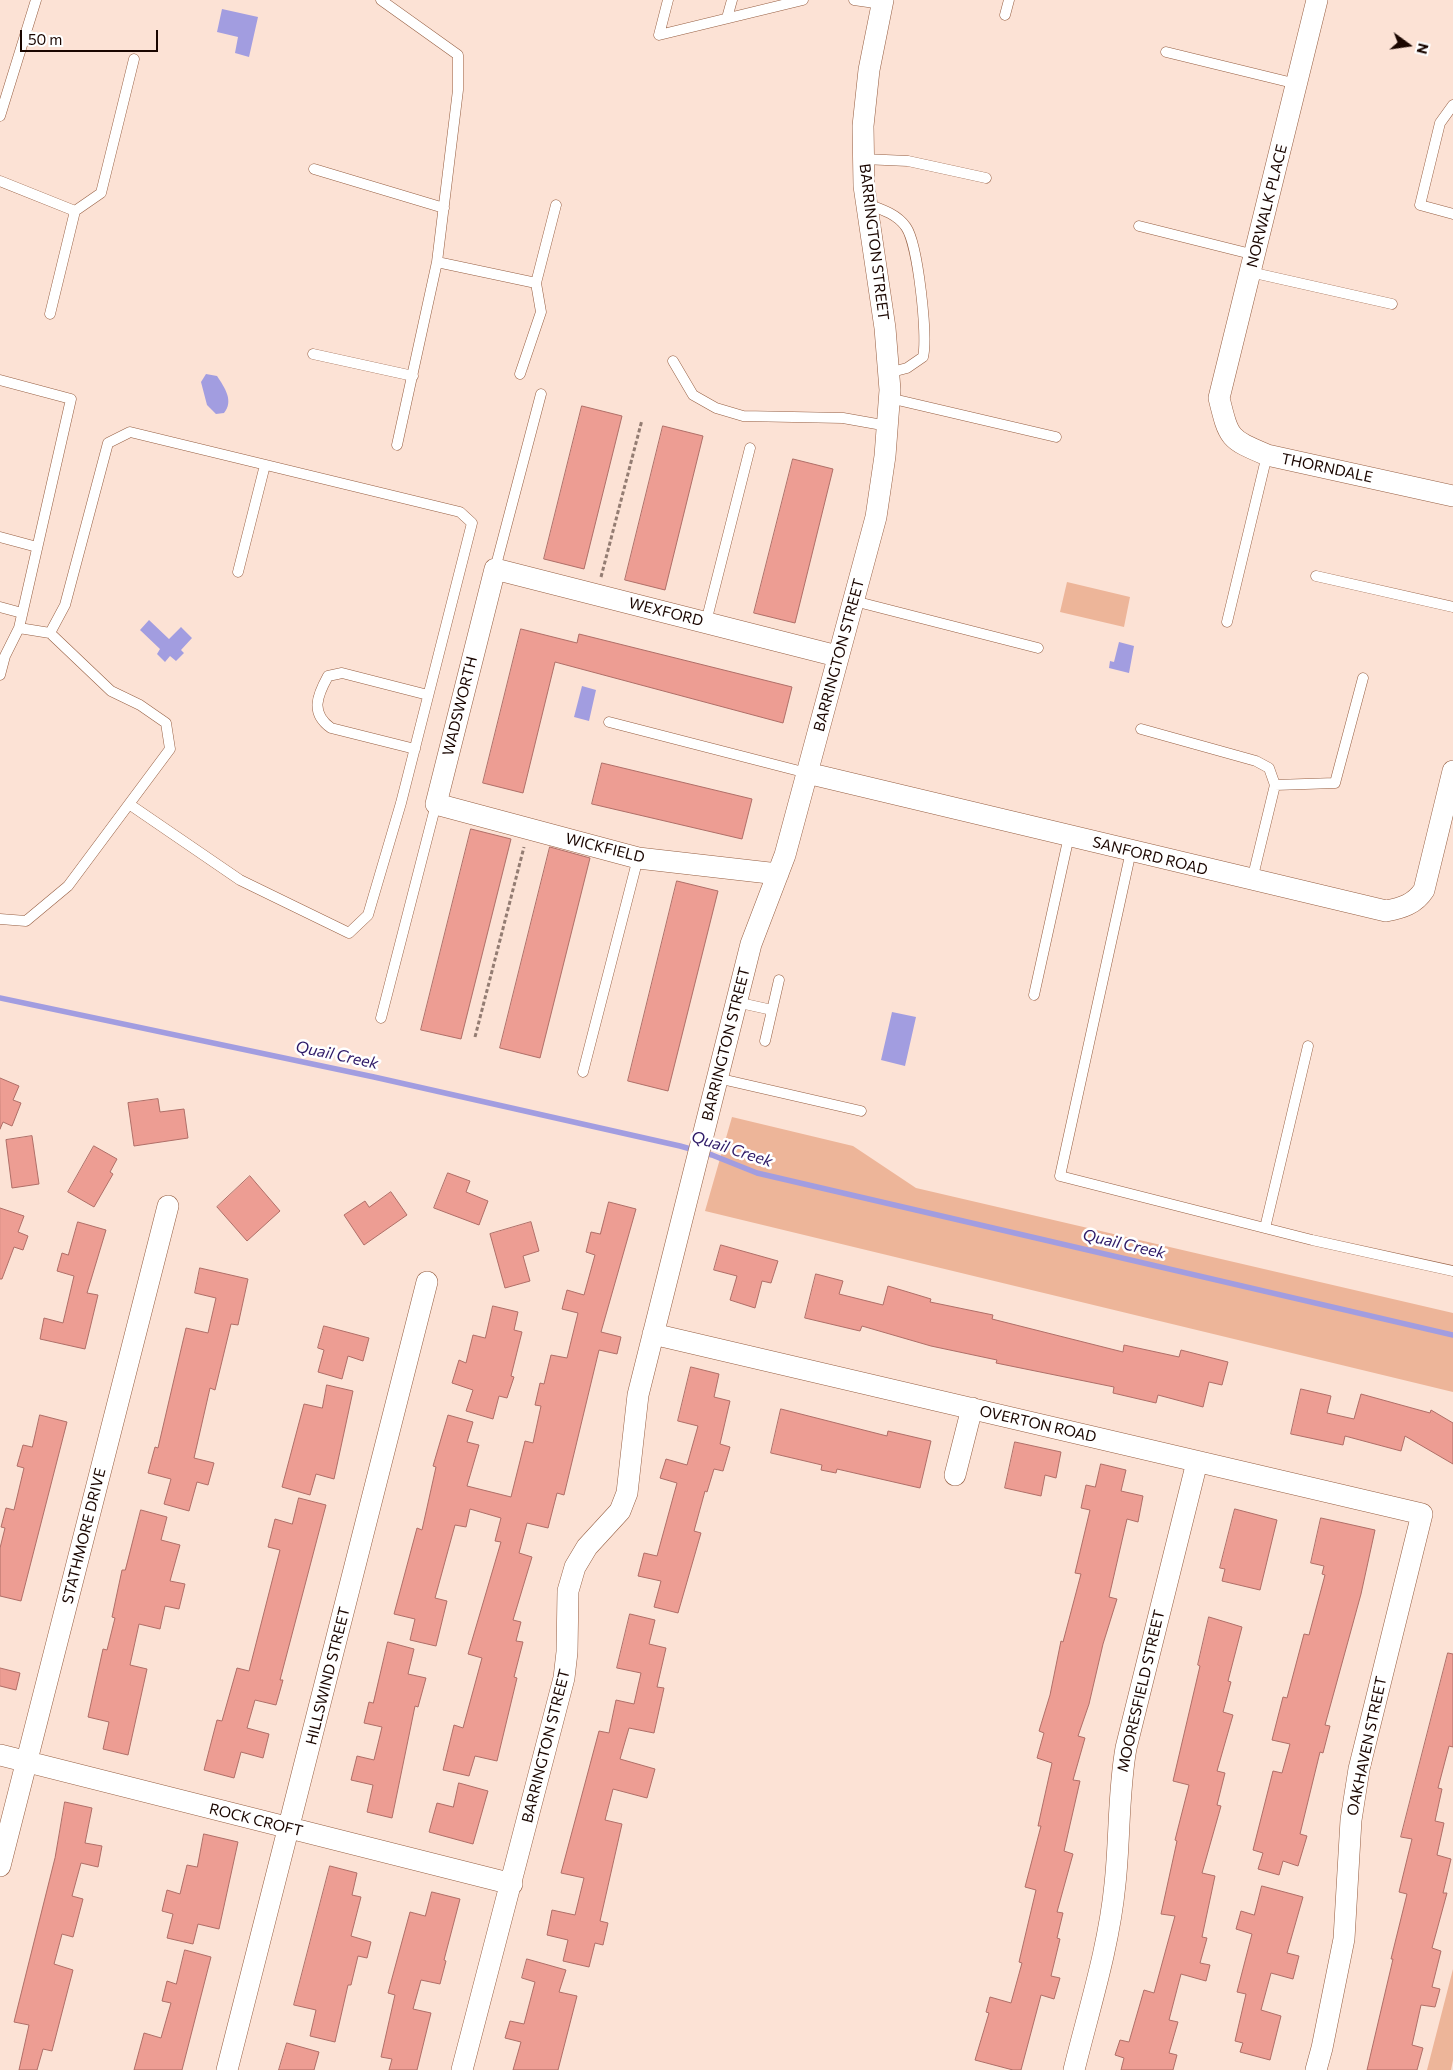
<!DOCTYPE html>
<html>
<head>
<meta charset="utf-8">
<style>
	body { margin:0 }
	#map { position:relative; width:1453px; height:2070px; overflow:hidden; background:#fce2d5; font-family:Commissioner,sans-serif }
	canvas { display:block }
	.north { position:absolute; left:1383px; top:20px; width:50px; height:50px; -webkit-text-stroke:4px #fff; paint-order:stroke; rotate:104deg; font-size:14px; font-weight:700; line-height:20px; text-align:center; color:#1a0600 }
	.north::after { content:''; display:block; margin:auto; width:18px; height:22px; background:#1a0600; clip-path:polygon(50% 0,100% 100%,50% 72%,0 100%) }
	.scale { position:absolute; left:20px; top:30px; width:138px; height:22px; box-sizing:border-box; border:2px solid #1a0600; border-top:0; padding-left:6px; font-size:15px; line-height:18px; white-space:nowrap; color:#1a0600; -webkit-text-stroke:4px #fff; paint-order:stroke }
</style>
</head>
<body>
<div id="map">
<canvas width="1453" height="2070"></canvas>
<div class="north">N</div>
<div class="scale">50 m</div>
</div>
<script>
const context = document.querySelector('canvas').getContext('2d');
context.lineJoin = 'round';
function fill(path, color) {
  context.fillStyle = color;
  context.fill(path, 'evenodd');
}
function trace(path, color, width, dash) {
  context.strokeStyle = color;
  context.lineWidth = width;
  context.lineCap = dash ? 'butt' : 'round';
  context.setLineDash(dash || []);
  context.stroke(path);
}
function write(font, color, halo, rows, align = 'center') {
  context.font = font + ' Commissioner,sans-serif';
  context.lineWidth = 5;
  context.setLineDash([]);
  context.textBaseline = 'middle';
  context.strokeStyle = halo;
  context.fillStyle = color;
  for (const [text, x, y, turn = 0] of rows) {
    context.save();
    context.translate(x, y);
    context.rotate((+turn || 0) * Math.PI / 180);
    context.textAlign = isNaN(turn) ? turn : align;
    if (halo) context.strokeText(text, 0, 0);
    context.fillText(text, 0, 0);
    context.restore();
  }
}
fill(new Path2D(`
	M1067 582 1130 597 1124 627 1060 612Z
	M732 1117 853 1146 916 1188 1453 1313V1392L705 1211Z
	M1453 1969V2060L1451 2070H1427Z`), '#edb599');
fill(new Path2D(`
	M222 9 258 17 249 57 235 53 238 37 217 32Z
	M206 374 217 376C225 388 234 401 224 413L216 414 207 405 201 382Z
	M149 620 169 639 181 627 192 638 181 650 184 653 176 661 170 656 165 662 157 654 160 649 140 630Z
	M1119 642 1134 646 1129 673 1109 668 1110 661 1114 662Z
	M582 686 596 690 589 721 574 717Z
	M892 1012 916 1017 905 1066 881 1060Z`), '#a29de0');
trace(new Path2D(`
	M0 998 374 1077 680 1146 712 1155 757 1173 1453 1335`), '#a29de0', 5.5);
const building = new Path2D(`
	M582 406 622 416 584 569 544 559Z
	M663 426 703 436 665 590 625 580Z
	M793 459 833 469 795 623 754 613Z
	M521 629 577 643 579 634 792 687 783 723 555 662 523 793 483 783Z
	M602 763 752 799 742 839 592 804Z
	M471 829 511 839 461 1039 421 1030Z
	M550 847 590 858 540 1058 500 1048Z
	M677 881 718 891 668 1091 628 1081Z
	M0 1078 19 1086 13 1100 21 1103 12 1126 3 1122 0 1129Z
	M158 1099 160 1112 184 1109 188 1138 134 1146 128 1103Z
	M32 1136 39 1184 12 1188 6 1140Z
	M94 1146 117 1159 110 1172 113 1174 94 1207 68 1192Z
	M448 1173 470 1181 466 1192 488 1201 479 1225 434 1208Z
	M250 1176 280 1211 247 1241 217 1207Z
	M391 1192 407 1215 364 1245 344 1215 365 1201 369 1207Z
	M609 1202 636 1209 601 1332 621 1337 617 1354 599 1350 564 1495 557 1493 548 1528 527 1523 519 1553 532 1557 513 1620 521 1622 516 1641 523 1642 514 1677 517 1678 497 1761 475 1756 469 1776 443 1770 454 1725 463 1728 482 1658 468 1654 501 1542 495 1541 501 1518 470 1509 466 1527 455 1525 435 1598 447 1601 436 1646 410 1640 415 1619 394 1614 417 1528 422 1530 436 1467 433 1466 448 1415 473 1422 467 1442 479 1445 467 1486 511 1497 525 1441 533 1443 541 1406 535 1405 540 1383 544 1384 551 1355 567 1358 578 1313 562 1309 567 1290 584 1295 595 1255 586 1252 591 1232 600 1234Z
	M0 1208 24 1216 18 1232 28 1236 23 1250 14 1247 2 1279H0Z
	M78 1222 106 1230 87 1293 98 1295 85 1349 40 1339 44 1318 63 1323 74 1276 57 1271 62 1253 68 1255Z
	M531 1222 539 1251 523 1256 530 1281 505 1288 490 1234Z
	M721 1245 778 1261 771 1283 762 1281 755 1308 730 1300 737 1276 714 1270Z
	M200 1268 248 1279 238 1325 231 1324 215 1390 210 1388 194 1458 214 1463 208 1485 197 1482 189 1511 164 1504 171 1479 148 1473 155 1447 158 1448 186 1328 208 1333 216 1298 195 1293Z
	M816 1274 843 1281 839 1294 883 1305 888 1286 931 1299 930 1302 993 1315 992 1319 1123 1352 1124 1345 1179 1357 1181 1350 1228 1362 1222 1385 1209 1382 1203 1407 1158 1395 1156 1403 1113 1393 1114 1387 996 1363 997 1360 931 1346 862 1326 860 1331 805 1318Z
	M493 1306 518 1312 514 1330 522 1332 511 1376 514 1377 507 1398 499 1396 493 1419 466 1411 473 1390 452 1383 459 1360 466 1363 473 1335 485 1338Z
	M324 1326 369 1338 363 1361 348 1356 342 1379 318 1372 324 1350 318 1348Z
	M691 1367 719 1374 714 1397 730 1401 720 1444 730 1447 723 1471 714 1469 707 1492 705 1491 694 1531 701 1533 678 1613 654 1607 661 1581 638 1576 644 1553 657 1556 677 1483 660 1478 666 1459 687 1465 698 1426 678 1421Z
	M327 1385 353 1391 334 1479 316 1474 310 1495 282 1487 304 1404 322 1408Z
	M1301 1389 1331 1396 1327 1413 1354 1419 1361 1394 1430 1413 1431 1410 1453 1423V1464L1405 1436 1401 1451 1345 1436 1343 1445 1291 1434Z
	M781 1409 887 1436 888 1431 931 1441 920 1488 837 1469 836 1473 821 1470 822 1465 771 1453Z
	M40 1415 67 1422 21 1601 0 1596V1548L5 1528 1 1527 6 1508 14 1510 24 1468 17 1466 23 1445 32 1447Z
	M1015 1442 1061 1452 1056 1478 1045 1475 1041 1496 1005 1488Z
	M1101 1464 1126 1470 1121 1491 1143 1496 1138 1522 1127 1519 1109 1597 1117 1599 1103 1644 1089 1704 1078 1736 1085 1738 1073 1780 1080 1781 1064 1851 1073 1854 1057 1912 1063 1913 1057 1938 1060 1939 1051 1976 1060 1978 1054 1999 1041 1995 1021 2070H1013L975 2060 989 2013 986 2012 990 1997 1011 2003 1022 1963 1019 1962 1036 1890 1025 1887 1041 1826H1038L1052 1763 1037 1758 1044 1733 1039 1731 1050 1695 1061 1641 1063 1642 1081 1574 1075 1573 1090 1510 1081 1508 1086 1485 1095 1487Z
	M299 1498 326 1505 280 1680H283L276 1705 255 1700 247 1728 269 1734 263 1758 241 1752 234 1778 204 1770 217 1720 222 1721 237 1668 249 1671 280 1550 268 1547 275 1519 292 1524Z
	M1235 1509 1277 1520 1260 1590 1222 1581 1225 1569 1220 1568Z
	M141 1510 167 1517 161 1540 180 1545 170 1581 185 1584 179 1609 165 1606 160 1629 139 1624 130 1665 147 1669 128 1755 103 1749 109 1722 88 1717 103 1649 107 1650 115 1618 112 1617 122 1570H125Z
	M1321 1518 1375 1530 1361 1594 1325 1725 1330 1726 1323 1753 1320 1752 1300 1834 1307 1836 1298 1866 1283 1861 1279 1875 1258 1869 1263 1853 1253 1850 1273 1771 1282 1773 1290 1744 1272 1740 1283 1697 1287 1698 1304 1634 1309 1635 1325 1575 1322 1574 1324 1566 1311 1563Z
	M630 1614 655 1620 649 1644 666 1648 657 1687 664 1688 654 1733 629 1728 620 1759 655 1769 647 1798 613 1789 605 1820 622 1824 600 1921 608 1923 603 1945 595 1943 589 1967 563 1961 568 1940 547 1935 552 1910 575 1915 584 1878 561 1873 599 1731 609 1733 616 1700 634 1704 641 1673 617 1668Z
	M1209 1617 1242 1627 1228 1681 1231 1682 1223 1712 1233 1715 1217 1771 1225 1773 1217 1805 1221 1806 1202 1873 1215 1876 1202 1937 1207 1938 1200 1963 1210 1965 1206 1981 1181 1974 1169 2020 1178 2022 1169 2053 1177 2055 1173 2070H1121L1124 2058 1115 2055 1120 2040 1129 2042 1144 1990 1154 1993 1175 1916 1161 1914 1177 1841 1175 1840 1189 1785 1173 1781 1200 1666 1198 1665Z
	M388 1642 414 1649 408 1674 426 1678 418 1707 415 1706 392 1818 367 1812 373 1785 351 1780 357 1756 374 1760 382 1727 364 1723 369 1702 373 1703Z
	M1448 1653 1453 1654V1747L1449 1746 1438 1788 1442 1789 1435 1821 1444 1823 1437 1855 1451 1859 1443 1893H1447L1432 1948 1441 1951 1432 1987 1440 1989 1435 2007 1421 2005 1412 2045 1423 2048 1417 2070H1367L1393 1959H1391L1407 1894 1399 1892 1412 1839 1401 1837Z
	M0 1668 20 1673 16 1690 0 1686Z
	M459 1783 488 1791 473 1844 429 1832 437 1803 453 1807Z
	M65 1802 92 1808 85 1843 102 1846 98 1867 81 1863 72 1896 83 1899 73 1937 62 1934 54 1964 73 1970 52 2051 43 2049 37 2070H19L29 2025 14 2022 55 1858Z
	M204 1834 238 1842 219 1929 198 1924 193 1944 167 1938 173 1914 162 1911 167 1890 180 1894 187 1865 197 1867Z
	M330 1866 357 1873 352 1895 361 1897 351 1936 371 1942 367 1958 358 1956 351 1985H348L335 2042 310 2036 316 2010 294 2005Z
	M1262 1886 1303 1897 1287 1953 1299 1956 1293 1979 1271 1973 1261 2010 1281 2016 1270 2060 1240 2052 1243 2043 1235 2041 1246 1994 1237 1992 1252 1934 1236 1929 1241 1911 1254 1915Z
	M432 1892 460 1899 444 1960 446 1961 440 1984 421 1980 413 2009 431 2013 417 2070H389L392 2059 381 2057 395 1995 388 1993 410 1912 425 1916Z
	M185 1950 211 1957 182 2070H134L144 2033 161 2038 171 2003 162 2001 167 1981 176 1984Z
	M527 1959 566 1970 559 1992 577 1996 558 2070H513L521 2042 505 2038 510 2021 524 2024 535 1982 522 1978Z
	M287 2043 319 2052 314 2070H279Z`);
fill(building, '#ed9d93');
trace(building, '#af6e67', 1);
const service = new Path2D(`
	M381 0 458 55V90L437 262 397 445
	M668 0 659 35 803 0
	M854 0 882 4
	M1005 15 1009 0
	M727 18 732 0
	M1166 52 1297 84
	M1453 105 1440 123 1420 205 1453 214
	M0 116 36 0
	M863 159 908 161 986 178
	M314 169 444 208
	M0 181 75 211 101 193 134 59
	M867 204C881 209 897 214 906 227 918 244 928 337 923 357L907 368 888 373
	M1139 226 1255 255
	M437 262 536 283 556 205
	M1250 272 1392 304
	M50 314 75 211
	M313 354 413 376
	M673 361 693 395 716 408 743 416 843 418 888 426
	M520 374 541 312 536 283
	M0 380 71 399 19 628
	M889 398 1056 437
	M0 537 37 547
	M495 569 541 394
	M238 572 265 465
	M1316 576 1453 607
	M854 601 1038 648
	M0 607 22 613
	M706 622 750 448
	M1227 622 1267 455
	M0 675 5 656 19 628 50 633
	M609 722 807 773
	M1141 729 1256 761 1269 768 1275 785
	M415 749 331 728C310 713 317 696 328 676L342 673 428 695
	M1131 851 1060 1176 1312 1240 1453 1271
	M1252 880 1275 785 1335 783 1363 678
	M0 919 26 921 68 886 170 749 166 723 140 705 111 691 50 633 65 605 108 443 130 432 460 512 472 523 401 803 368 915 349 933 240 880 129 804
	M1034 995 1069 836
	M736 1002 772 1010
	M381 1018 436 804
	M765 1041 779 980
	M583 1072 638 858
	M717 1078 861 1111
	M1265 1228 1308 1046`);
const minor = new Path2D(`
	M1317 0 1219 398C1229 439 1229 439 1267 455L1453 496
	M807 773 1386 911C1402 908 1415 904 1424 890L1453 771
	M778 874 638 858 436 804 495 569 837 656
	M653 1334 1422 1514 1359 1769 1351 1820 1344 1939 1322 2048 1316 2070
	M955 1475 972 1408
	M0 1755 512 1884
	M0 1866 168 1206
	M227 2070 427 1282
	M462 2070 564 1678 567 1652 568 1591 575 1567 587 1547 620 1511 627 1493 638 1395 751 944 785 855 876 517 885 456 890 390 885 328 864 186 863 126 869 70 883 0
	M1074 2070C1089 2009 1109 1947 1115 1884 1120 1839 1118 1793 1126 1748L1197 1462`);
trace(service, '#965f43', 11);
trace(minor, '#965f43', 22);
trace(new Path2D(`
	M601 577 642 420
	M475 1037 524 847`), '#937c72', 3, [4, 2.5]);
trace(service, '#fff', 10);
trace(minor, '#fff', 21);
write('15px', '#1a0600', '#fff', [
	["NORWALK PLACE",1267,206,-76],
	["BARRINGTON STREET",874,242,83],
	["THORNDALE",1327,468,12],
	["WEXFORD",666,612,14],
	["BARRINGTON STREET",839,655,-75],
	["WADSWORTH",460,706,-76],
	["WICKFIELD",605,848,14],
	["SANFORD ROAD",1150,856,14],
	["BARRINGTON STREET",726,1044,-76],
	["OVERTON ROAD",1038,1424,13],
	["STATHMORE DRIVE",84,1536,-76],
	["HILLSWIND STREET",328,1676,-76],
	["MOORESFIELD STREET",1141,1691,-77],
	["BARRINGTON STREET",546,1746,-76],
	["OAKHAVEN STREET",1367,1746,-78],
	["ROCK CROFT",256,1820,14]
]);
write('italic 16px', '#2d1967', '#fff', [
	["Quail Creek",337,1055,12],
	["Quail Creek",732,1149,18],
	["Quail Creek",1124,1244,13]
]);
</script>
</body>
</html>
